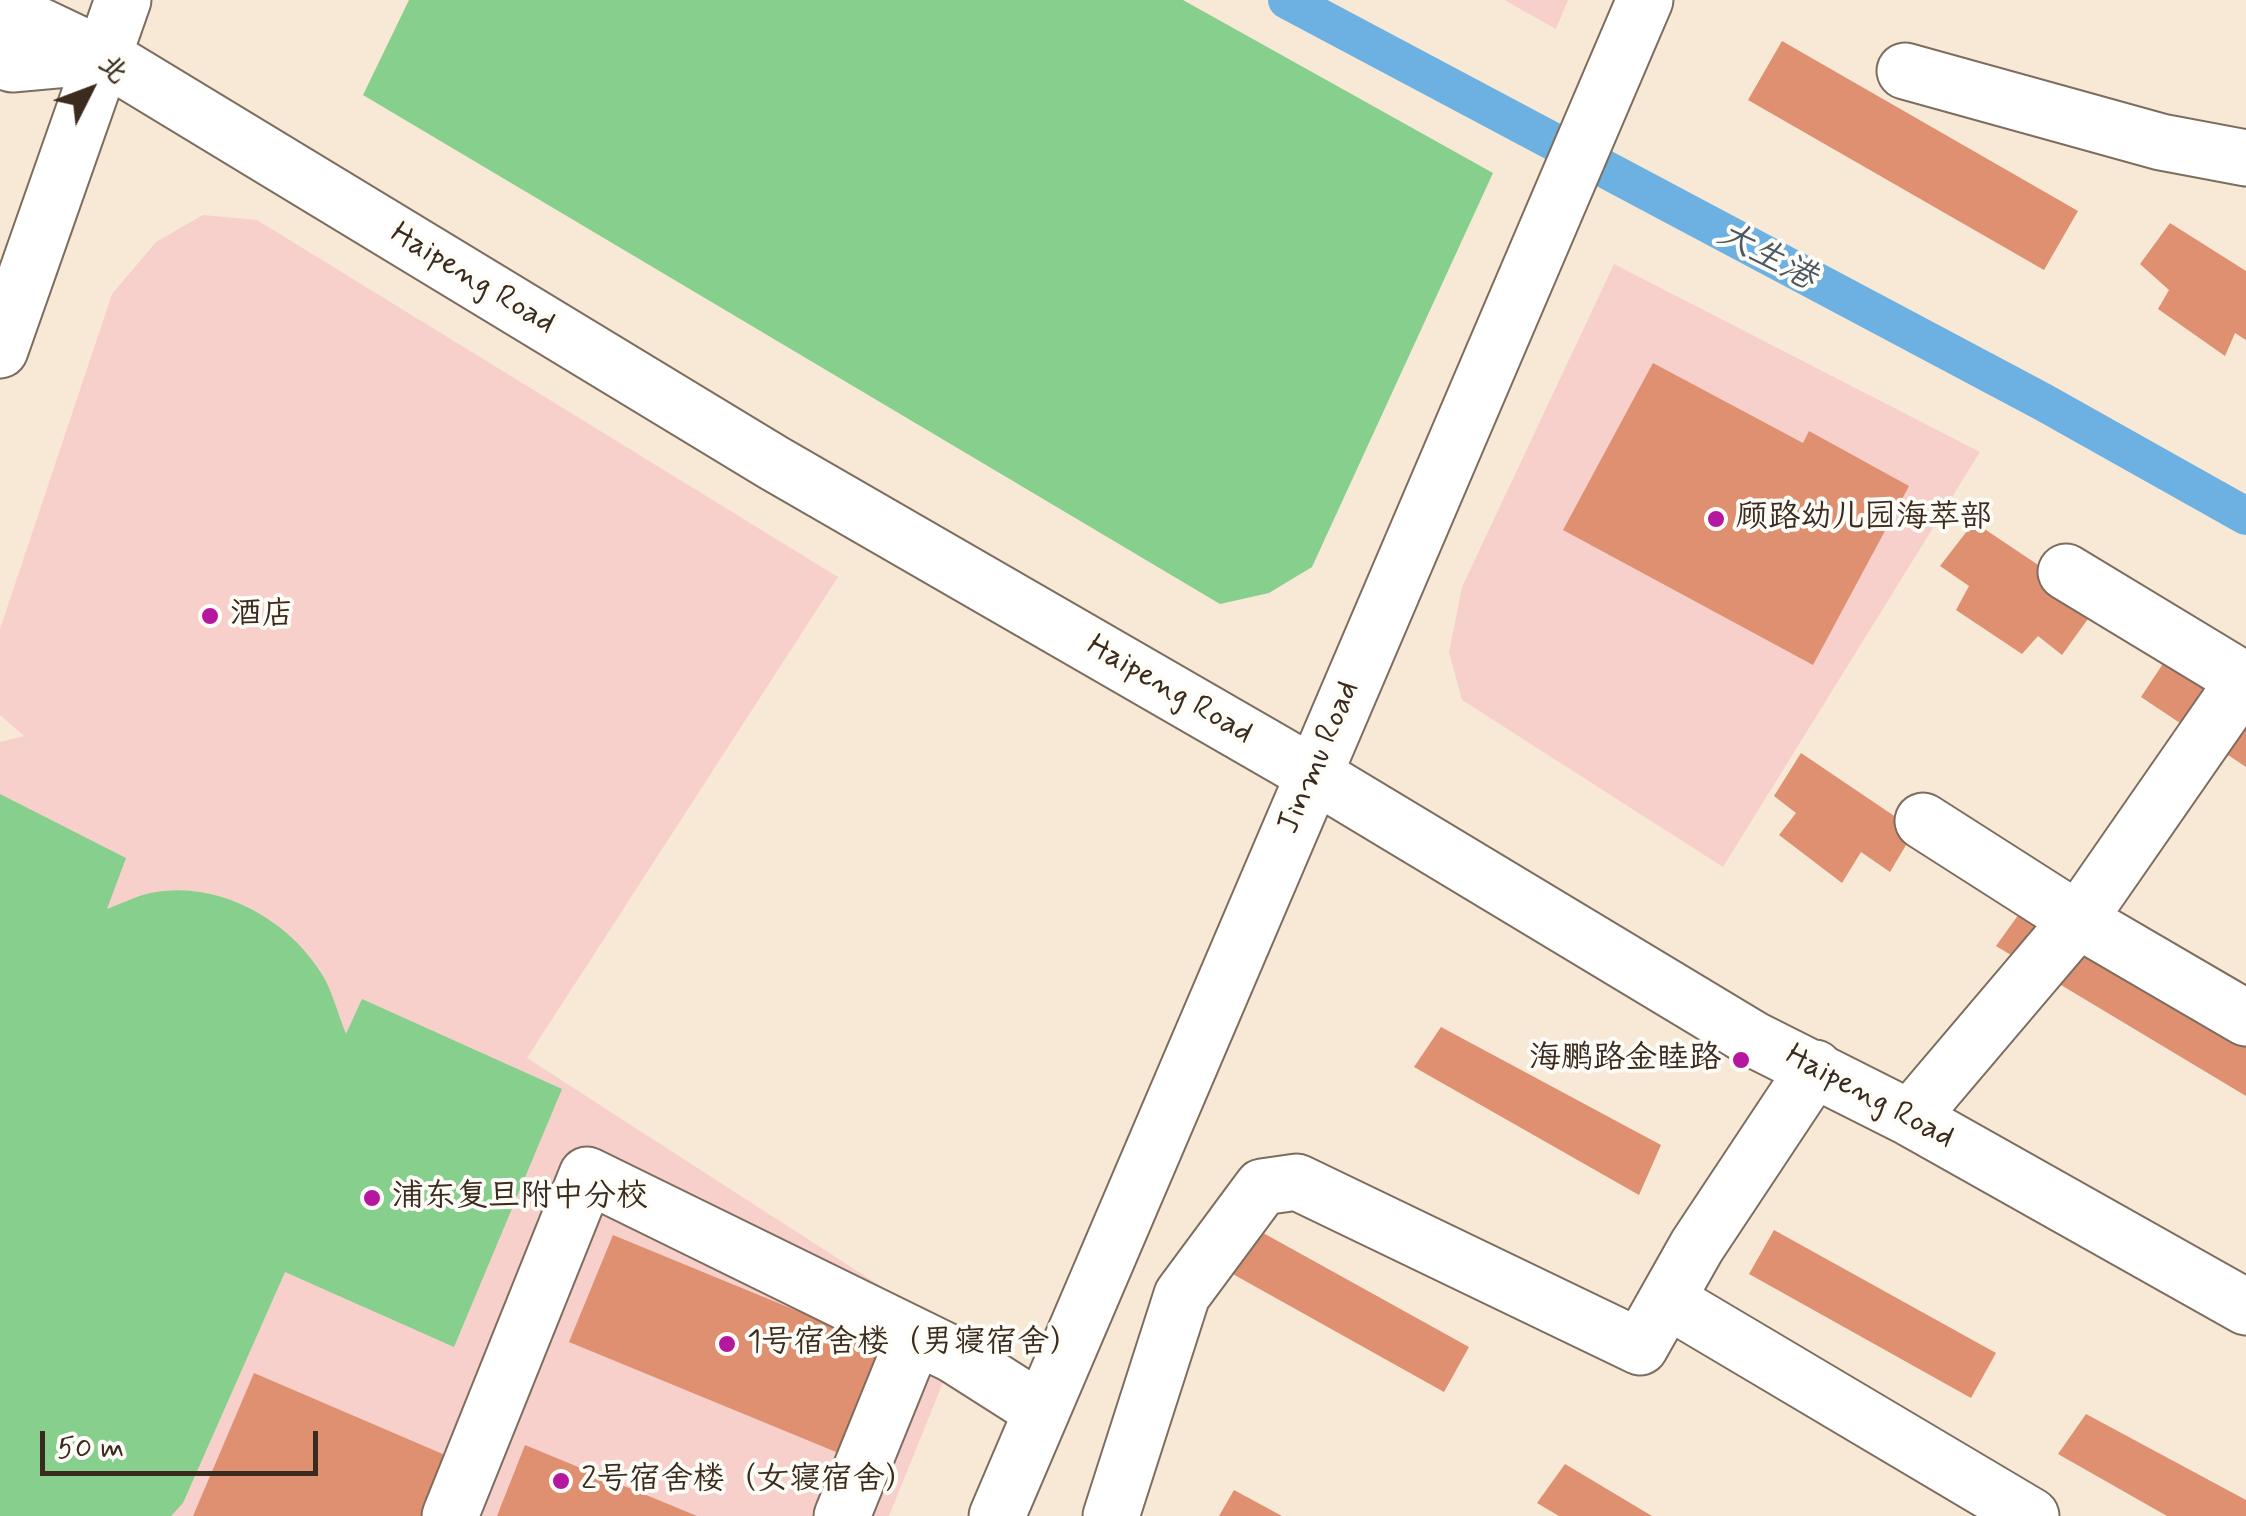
<!DOCTYPE html>
<html>
<head>
<meta charset="utf-8">
<style>
	body { margin:0 }
	#map { position:relative; width:2246px; height:1516px; overflow:hidden; background:#f8e9d7; font-family:Mynerve,"LXGW WenKai TC",sans-serif }
	canvas { display:block }
	.north { position:absolute; left:40px; top:40px; width:100px; height:100px; -webkit-text-stroke:8px #fdfcf7; paint-order:stroke; rotate:48deg; font-size:28px; font-weight:700; line-height:40px; text-align:center; color:#3b2a1e }
	.north::after { content:''; display:block; margin:auto; width:35px; height:45px; background:#3b2a1e; clip-path:polygon(50% 0,100% 100%,50% 72%,0 100%) }
	.scale { position:absolute; left:40px; top:1431px; width:278px; height:45px; box-sizing:border-box; border:5px solid #3b2a1e; border-top:0; padding-left:12px; font-size:30px; line-height:35px; white-space:nowrap; color:#3b2a1e; -webkit-text-stroke:8px #fdfcf7; paint-order:stroke }
</style>
</head>
<body>
<div id="map">
<canvas width="2246" height="1516"></canvas>
<div class="north">北</div>
<div class="scale">50 m</div>
</div>
<script>
const context = document.querySelector('canvas').getContext('2d');
context.lineJoin = 'round';
function fill(path, color) {
  context.fillStyle = color;
  context.fill(path, 'evenodd');
}
function trace(path, color, width, dash) {
  context.strokeStyle = color;
  context.lineWidth = width;
  context.lineCap = dash ? 'butt' : 'round';
  context.setLineDash(dash || []);
  context.stroke(path);
}
function write(font, color, halo, rows, align = 'center') {
  context.font = font + ' Mynerve,"LXGW WenKai TC",sans-serif';
  context.lineWidth = 8;
  context.setLineDash([]);
  context.textBaseline = 'middle';
  context.strokeStyle = halo;
  context.fillStyle = color;
  for (const [text, x, y, turn = 0] of rows) {
    context.save();
    context.translate(x, y);
    context.rotate((+turn || 0) * Math.PI / 180);
    context.textAlign = isNaN(turn) ? turn : align;
    if (halo) context.strokeText(text, 0, 0);
    context.fillText(text, 0, 0);
    context.restore();
  }
}
fill(new Path2D(`
	M1504 0H1568L1556 29Z
	M203 215 257 220 838 577 527 1058 961 1338 889 1516H0V742L24 736 0 715V629L112 294 156 242Z
	M1614 264 1980 452 1723 867 1462 700 1449 652 1462 587Z`), '#f7d0cb');
fill(new Path2D(`
	M409 0H1183L1493 173 1312 567 1269 593 1220 604 363 95Z
	M0 794 126 858 107 909C121 904 136 896 151 893 217 879 289 919 323 976 333 993 338 1015 346 1034L362 999 562 1089 454 1347 285 1272 183 1503 171 1516H0Z`), '#86cf8c');
trace(new Path2D(`
	M1287 0 2043 402 2246 516`), '#6cb1e2', 38);
fill(new Path2D(`
	M1782 41 2078 211 2044 270 1748 100Z
	M2170 223 2246 271V340L2235 333 2225 356 2158 309 2169 290 2140 264Z
	M1653 363 1803 443 1809 431 1909 486 1813 665 1563 530Z
	M1974 522 2098 605 2062 655 2038 636 2022 654 1956 610 1969 586 1940 566Z
	M2174 647 2246 696V767L2141 697Z
	M1801 753 1915 830 1890 872 1861 852 1842 883 1779 835 1796 813 1774 796Z
	M2024 907 2246 1039V1096L1996 946Z
	M1441 1027 1661 1145 1639 1195 1414 1067Z
	M1247 1224 1469 1347 1444 1392 1222 1268Z
	M1774 1230 1996 1353 1971 1398 1749 1274Z
	M613 1235 885 1347 841 1454 569 1342Z
	M254 1373 459 1461 435 1516H193Z
	M2086 1414 2246 1500V1516H2167L2058 1454Z
	M525 1445 697 1516H497Z
	M1565 1464 1652 1516H1559L1537 1503Z
	M1234 1490 1282 1516H1219Z`), '#de9070');
const minor = new Path2D(`
	M0 7 103 56 774 463 1313 774 1753 1039 1910 1118 2246 1307
	M0 60 12 64 100 56
	M1905 71 2161 142 2246 158
	M0 350 123 0
	M2066 572 2246 681
	M1923 821 2078 920 2246 1018
	M1910 1118 2078 920 2246 678
	M1667 1300 2031 1516
	M450 1516 587 1175 954 1355 1042 1411
	M842 1516 915 1336
	M997 1516 1645 0
	M1111 1516 1182 1295 1262 1187 1297 1182 1640 1347 1697 1246 1815 1068`);
trace(minor, '#7d6d5f', 59);
trace(minor, '#fff', 55);
for (const [x, y, r, color] of [
	[1716,519,10,"#b5179e"],
	[210,616,10,"#b5179e"],
	[1741,1060,10,"#b5179e"],
	[372,1198,10,"#b5179e"],
	[727,1344,10,"#b5179e"],
	[561,1481,10,"#b5179e"]
]) {
  const dot = new Path2D();
  dot.arc(x, y, r, 0, 2 * Math.PI);
  context.fillStyle = color;
  context.fill(dot);
  trace(dot, '#fdfcf7', 4);
}
write('32px', '#3b2a1e', '#fdfcf7', [
	["Haipeng Road",472,280,31],
	["Haipeng Road",1169,691,30],
	["Jinmu Road",1320,758,-67],
	["Haipeng Road",1869,1098,28]
]);
write('32px', '#3b2a1e', '#fdfcf7', [
	["顾路幼儿园海萃部",1736,519],
	["酒店",230,616],
	["海鹏路金睦路",1721,1060,"right"],
	["浦东复旦附中分校",392,1198],
	["1号宿舍楼（男寝宿舍）",747,1344],
	["2号宿舍楼（女寝宿舍）",581,1481]
], 'left');
write('italic 35px', '#4c5963', '#fdfcf7', [
	["大生港",1766,258,28]
]);
</script>
</body>
</html>
